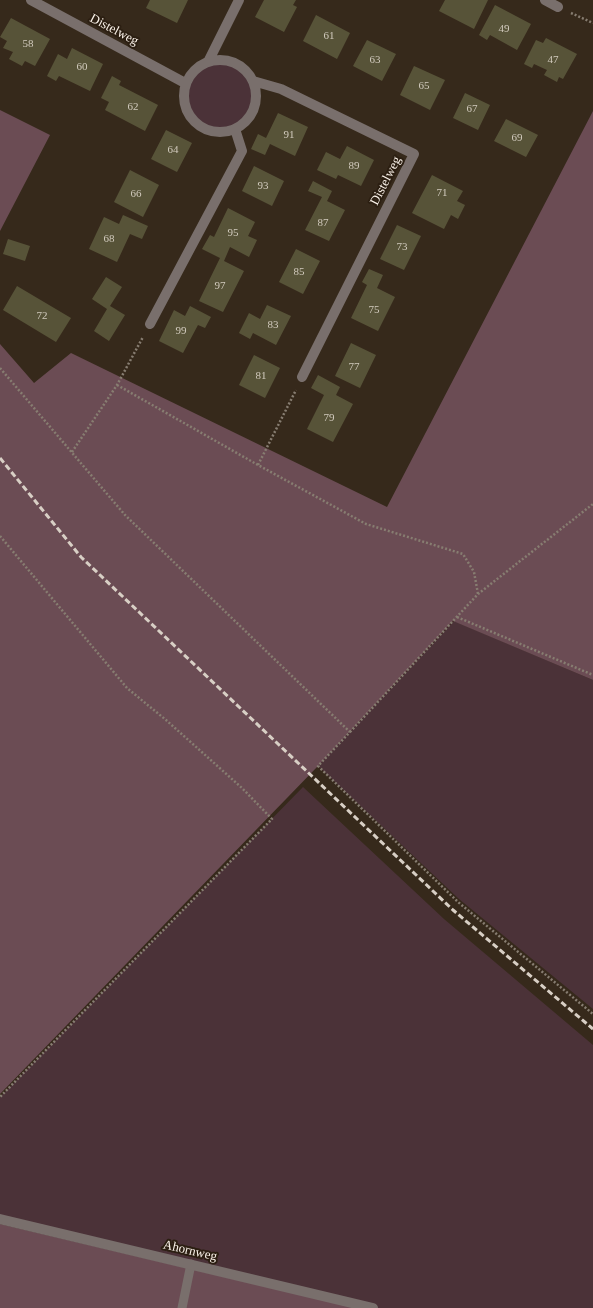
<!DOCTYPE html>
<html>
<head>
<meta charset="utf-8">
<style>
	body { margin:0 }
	canvas { display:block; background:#36291b }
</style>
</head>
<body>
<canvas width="593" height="1308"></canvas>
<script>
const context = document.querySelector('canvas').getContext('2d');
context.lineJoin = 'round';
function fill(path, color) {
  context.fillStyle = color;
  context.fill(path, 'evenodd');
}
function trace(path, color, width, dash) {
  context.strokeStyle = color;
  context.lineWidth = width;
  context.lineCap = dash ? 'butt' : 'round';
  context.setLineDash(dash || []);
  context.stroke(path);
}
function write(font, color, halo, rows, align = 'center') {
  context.font = font + ' "Times New Roman",serif';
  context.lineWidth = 4;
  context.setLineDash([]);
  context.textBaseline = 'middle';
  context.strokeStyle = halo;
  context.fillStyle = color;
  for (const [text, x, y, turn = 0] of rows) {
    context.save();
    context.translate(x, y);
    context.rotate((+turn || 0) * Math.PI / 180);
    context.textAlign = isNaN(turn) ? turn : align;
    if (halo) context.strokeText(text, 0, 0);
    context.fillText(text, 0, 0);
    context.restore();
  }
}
fill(new Path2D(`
	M184 96a36 36 0 1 1 72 0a36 36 0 1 1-72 0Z
	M454 621 593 680V1009L459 899 318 766Z
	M303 787 444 919 593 1045V1308H368L0 1221V1097Z`), '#4b3238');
fill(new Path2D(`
	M0 110 50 135 0 231Z
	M593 111V680L453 621 318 766 0 1094V344L34 383 71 353 387 507Z
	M0 1224 356 1308H0Z`), '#6b4c54');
fill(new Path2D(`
	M150 0H188L177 23 146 8Z
	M264 0H296L293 5 297 7 284 32 255 17Z
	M445 0H488L474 29 439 11Z
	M495 5 531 24 517 50 490 35 487 40 479 35Z
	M316 15 350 33 337 59 303 41Z
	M11 18 50 39 35 66 25 61 22 66 9 59 13 52 3 48 7 41 0 37Z
	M546 38 577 54 563 79 559 77 557 82 544 75 547 70 534 64 532 68 524 64 536 40 543 43Z
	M367 40 396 54 382 81 353 66Z
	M72 48 103 64 90 91 59 76 56 81 47 76 58 54 67 59Z
	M414 66 445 80 430 110 400 95Z
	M112 76 121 81 119 85 158 105 145 131 105 110 109 102 101 98Z
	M465 93 490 105 478 130 453 118Z
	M278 113 308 127 295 156 270 144 265 155 251 149 258 134 266 138Z
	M506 119 538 135 526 157 494 141Z
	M166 130 192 143 177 172 151 159Z
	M347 146 374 160 361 186 338 175 336 179 317 170 326 152 340 159Z
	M254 166 284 181 272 206 242 191Z
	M130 170 159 185 143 217 114 202Z
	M432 175 463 191 457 201 465 205 458 219 451 215 444 229 412 213Z
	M313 181 332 191 327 201 345 210 329 241 305 230 322 197 308 191Z
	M228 208 255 222 248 236 257 240 249 257 230 247 224 261 244 271 223 312 199 301 220 258 202 249 210 235 214 237Z
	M123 215 148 226 142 239 130 234 117 262 89 249 104 217 119 224Z
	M397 225 421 236 404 270 380 259Z
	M8 239 30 246 25 261 3 254Z
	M296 249 320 261 303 294 279 282Z
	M369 269 383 275 377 288 395 297 378 331 351 318 367 285 362 282Z
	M106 277 122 287 110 306 125 315 109 341 94 331 107 309 92 299Z
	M17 286 71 318 56 342 3 310Z
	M267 305 291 316 276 345 253 333 250 339 239 333 249 313 260 319Z
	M190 306 211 317 205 328 198 325 183 353 159 341 174 310 185 316Z
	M351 343 376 355 360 388 335 376Z
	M254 355 280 368 265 398 239 385Z
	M318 375 340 387 336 395 353 404 333 442 307 429 324 395 311 388Z`), '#575338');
trace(new Path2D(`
	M571 13 593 23
	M0 368 125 515 350 732 318 766 458 902 593 1014
	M117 385 258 465 366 524 463 554 474 572 478 594
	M72 452 117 385 143 337
	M258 465 296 390
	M0 536 127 688 166 720 242 788 272 819 0 1097
	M457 617 593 675
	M350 732 478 594 593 504`), '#877d71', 2.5, [2, 2]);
trace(new Path2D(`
	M182 1308 191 1264`), '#796f6c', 9);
trace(new Path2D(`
	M31 0 185 83
	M545 0 558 7
	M184 96a36 36 0 1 1 72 0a36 36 0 1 1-72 0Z
	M209 60 239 0
	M253 81 281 89 414 154 302 377
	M150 324 242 151 235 129
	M0 1219 373 1308`), '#796f6c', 10);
trace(new Path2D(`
	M0 458 81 557 453 910 593 1029`), '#d8cfc5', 3, [6, 3]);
write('11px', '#d1cabd', null, [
	["49",504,29],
	["61",329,36],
	["58",28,44],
	["63",375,60],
	["47",553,60],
	["60",82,67],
	["65",424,86],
	["62",133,107],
	["67",472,109],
	["91",289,135],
	["69",517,138],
	["64",173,150],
	["89",354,166],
	["93",263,186],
	["71",442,193],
	["66",136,194],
	["87",323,223],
	["95",233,233],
	["68",109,239],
	["73",402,247],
	["85",299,272],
	["97",220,286],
	["75",374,310],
	["72",42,316],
	["83",273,325],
	["99",181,331],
	["77",354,367],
	["81",261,376],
	["79",329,418]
]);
write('13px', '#faf2e9', '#2c1f12', [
	["Distelweg",114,30,28],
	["Distelweg",386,181,-63],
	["Ahornweg",190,1251,13]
]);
</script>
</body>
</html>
